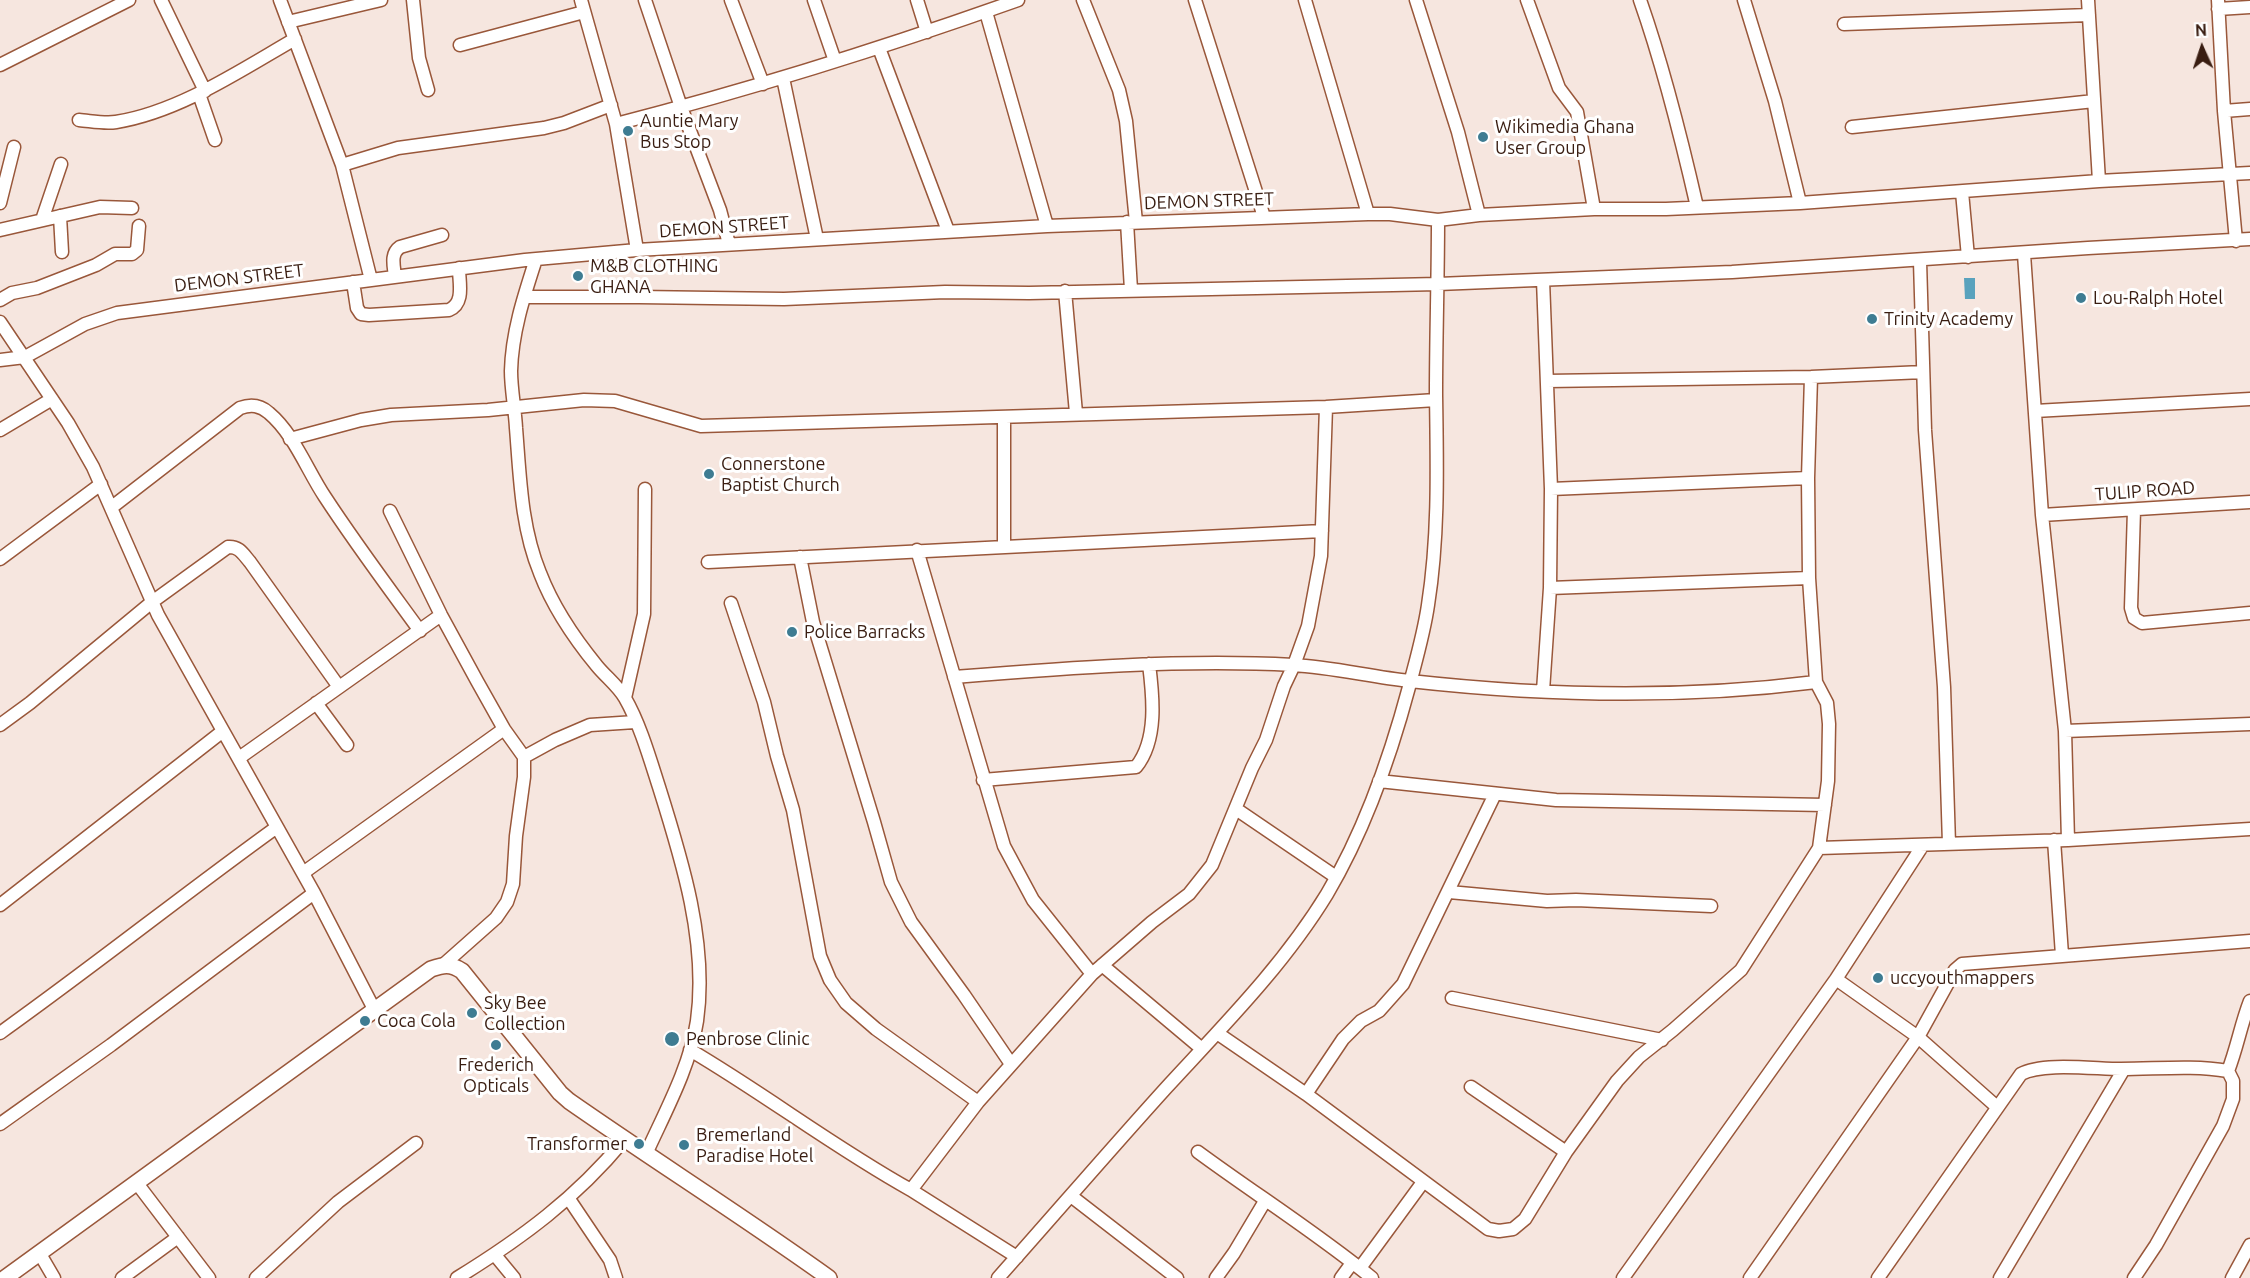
<!DOCTYPE html>
<html>
<head>
<meta charset="utf-8">
<style>
	body { margin:0 }
	#map { position:relative; width:2250px; height:1278px; overflow:hidden; background:#f6e6df; font-family:Ubuntu,sans-serif }
	canvas { display:block }
	.north { position:absolute; left:2172px; top:18px; width:60px; height:60px; -webkit-text-stroke:4px #fff; paint-order:stroke; rotate:357deg; font-size:16px; font-weight:700; line-height:24px; text-align:center; color:#391d11 }
	.north::after { content:''; display:block; margin:auto; width:21px; height:27px; background:#391d11; clip-path:polygon(50% 0,100% 100%,50% 72%,0 100%) }
</style>
</head>
<body>
<div id="map">
<canvas width="2250" height="1278"></canvas>
<div class="north">N</div>
</div>
<script>
const context = document.querySelector('canvas').getContext('2d');
context.lineJoin = 'round';
function fill(path, color) {
  context.fillStyle = color;
  context.fill(path, 'evenodd');
}
function trace(path, color, width, dash) {
  context.strokeStyle = color;
  context.lineWidth = width;
  context.lineCap = dash ? 'butt' : 'round';
  context.setLineDash(dash || []);
  context.stroke(path);
}
function write(font, color, halo, rows, align = 'center') {
  context.font = font + ' Ubuntu,sans-serif';
  context.lineWidth = 6;
  context.setLineDash([]);
  context.textBaseline = 'middle';
  context.strokeStyle = halo;
  context.fillStyle = color;
  for (const [text, x, y, turn = 0] of rows) {
    context.save();
    context.translate(x, y);
    context.rotate((+turn || 0) * Math.PI / 180);
    context.textAlign = isNaN(turn) ? turn : align;
    if (halo) context.strokeText(text, 0, 0);
    context.fillText(text, 0, 0);
    context.restore();
  }
}
fill(new Path2D(`
	M1964 278H1975V299H1965Z`), '#59a2bd');
const minor = new Path2D(`
	M161 0 205 91
	M280 0 342 165 371 280
	M413 0 419 58 428 90
	M581 0 616 124 637 250
	M645 0 681 107 720 210 729 244
	M731 0 763 84
	M814 0 835 61
	M917 0 927 32
	M1083 0 1119 90 1126 121 1136 222
	M1195 0 1264 217
	M1305 0 1368 214
	M1416 0 1458 132 1479 215
	M1527 0 1559 88 1577 112 1594 209
	M1640 0C1664 68 1681 137 1697 207
	M1744 0 1775 101 1800 203
	M2088 0 2099 181
	M2218 0 2224 111 2236 241
	M2218 9 2250 7
	M986 12 1047 226
	M288 22 381 0
	M1844 24 2089 15
	M460 45 584 12
	M879 48 948 231
	M0 65 129 0
	M783 78 817 239
	M199 94 215 140
	M2224 111 2250 109
	M79 120C91 121 105 124 116 122 179 112 241 70 295 39
	M616 124C752 89 886 47 1018 0
	M1852 127 2094 101
	M342 165 398 148 544 128 564 123 611 105
	M1962 192 1968 257
	M0 203 14 147
	M60 216 62 252
	M42 220 61 164
	M1127 222 1131 290
	M0 230 100 207 132 208
	M2024 254 2042 515 2065 731 2068 840
	M536 259C524 296 512 332 511 371 511 389 515 409 516 428 520 477 521 527 540 573 553 607 574 638 597 666 606 677 618 686 625 698 640 724 650 759 659 787 682 860 708 943 697 1021 690 1067 665 1112 646 1154
	M1920 261 1925 430 1944 687 1949 844
	M395 277C394 266 390 254 400 247L442 235
	M353 282 357 308 361 314 369 315 449 310C465 303 459 283 459 268
	M1065 291 1076 413
	M524 297H639L784 299 945 292 1029 293 1438 284 1732 272 2088 248 2250 239
	M0 300 12 293 37 288 96 265 115 254H132L137 250 139 226
	M0 322 68 423 93 467 158 615 314 893 375 1011
	M0 360 25 357 85 324 117 313 525 260 637 250 1047 226 1368 214H1390L1438 220 1479 215 1594 209H1666L1800 203 2099 181 2250 173
	M1547 381 1811 377 1923 372
	M2035 411 2250 399
	M0 430 52 399
	M290 439 361 420 391 415 488 410 584 400 615 401 701 426 1326 407 1436 400
	M1551 489 1808 478
	M112 507 240 408C251 404 260 405 269 413 294 434 307 470 325 497 355 543 388 587 420 631
	M2134 510 2131 608 2134 618 2142 623 2250 613
	M390 511 441 615 477 681 504 729 524 757V777L516 836 513 884 507 902 496 918 443 965
	M2042 515 2250 502
	M1004 546V417
	M917 550 1004 846 1033 900 1092 974
	M800 557 813 622 874 822 891 882 911 922 964 995 1011 1064
	M0 559 101 484
	M708 562 1322 531
	M1550 588 1809 578
	M731 603 764 702 777 756 793 810 820 956 830 980 846 1003 876 1029 978 1102
	M954 677C1067 668 1180 659 1293 665 1332 667 1371 677 1410 681 1544 696 1682 699 1816 682
	M1543 691 1550 588 1551 489 1543 280
	M625 698 644 614 645 489
	M316 703 347 745
	M0 725 30 703 152 602 228 547C239 546 243 554 250 562L339 687
	M2065 731 2250 724
	M524 757 555 740 590 725 635 722
	M239 758 441 615
	M983 780 1136 767C1158 740 1153 696 1149 664
	M1379 781 1556 800 1825 805
	M1236 809 1336 877
	M2054 840 2062 955
	M1819 848 2068 840 2250 829
	M303 873 504 729
	M1449 892 1547 901 1576 900 1711 906
	M0 905 223 731
	M1102 965 1202 1049
	M1836 979 1918 1037 1997 1107
	M1452 998 1662 1040
	M0 1033C94 966 184 894 277 827
	M1217 1033 1306 1094 1488 1229 1499 1231 1513 1229 1525 1219 1566 1152 1617 1081 1639 1057 1673 1030 1741 970 1819 848 1828 781 1829 724 1827 703 1816 682 1809 578 1808 478 1811 377
	M690 1050C765 1094 835 1148 911 1190L978 1102 1092 974 1152 922 1189 894 1212 865 1252 768 1266 740 1284 686 1294 665 1308 626 1321 556 1326 407
	M2228 1071C2237 1048 2241 1024 2250 1001
	M1471 1087 1566 1152
	M1306 1094 1343 1039 1361 1021 1379 1011 1403 984 1495 794
	M0 1124 111 1045 314 893
	M1198 1152C1255 1194 1317 1233 1372 1278
	M136 1182 209 1278
	M911 1190 1017 1257
	M1071 1196 1177 1278
	M569 1199 610 1260 616 1278
	M40 1254 54 1278
	M495 1255 514 1278
	M1360 1268 1423 1182
	M122 1278 178 1237
	M256 1278 338 1202 416 1143
	M457 1278C522 1238 576 1198 624 1140
	M998 1278C1054 1215 1109 1151 1166 1088 1223 1026 1283 966 1327 894 1365 830 1390 758 1409 687 1416 660 1424 633 1428 605 1439 535 1437 465 1436 394 1436 336 1438 278 1438 220
	M1216 1278 1234 1253 1265 1201
	M1341 1278 1352 1263
	M1623 1278 1836 979 1923 845
	M1750 1278 1918 1037 1955 970 1962 964 2250 941
	M1878 1278 2021 1074C2042 1062 2095 1069 2121 1069 2158 1069 2192 1065 2228 1071L2233 1081V1099L2223 1126 2156 1245 2134 1278
	M2000 1278 2124 1069
	M2232 1278 2250 1245`);
const tertiary = new Path2D(`
	M5 1278 431 969C443 965 450 963 462 971L560 1093 569 1101C655 1161 744 1217 829 1278`);
trace(minor, '#99573a', 15);
trace(tertiary, '#99573a', 18);
trace(minor, '#fff', 12);
trace(tertiary, '#fff', 15);
for (const [x, y, r, color] of [
	[628,131,6,"#3e7c92"],
	[1483,137,6,"#3e7c92"],
	[578,276,6,"#3e7c92"],
	[2081,298,6,"#3e7c92"],
	[1872,319,6,"#3e7c92"],
	[709,474,6,"#3e7c92"],
	[792,632,6,"#3e7c92"],
	[1878,978,6,"#3e7c92"],
	[472,1013,6,"#3e7c92"],
	[365,1021,6,"#3e7c92"],
	[672,1039,8,"#3e7c92"],
	[496,1045,6,"#3e7c92"],
	[639,1144,6,"#3e7c92"],
	[684,1145,6,"#3e7c92"]
]) {
  const dot = new Path2D();
  dot.arc(x, y, r, 0, 2 * Math.PI);
  context.fillStyle = color;
  context.fill(dot);
  trace(dot, '#fff', 2);
}
write('18px', '#391d11', '#fff', [
	["Auntie Mary",640,121],
	["Bus Stop",640,142],
	["Wikimedia Ghana",1495,127],
	["User Group",1495,148],
	["M&B CLOTHING",590,266],
	["GHANA",590,287],
	["Lou-Ralph Hotel",2093,298],
	["Trinity Academy",1884,319],
	["Connerstone",721,464],
	["Baptist Church",721,485],
	["Police Barracks",804,632],
	["uccyouthmappers",1890,978],
	["Sky Bee",484,1003],
	["Collection",484,1024],
	["Coca Cola",377,1021],
	["Penbrose Clinic",686,1039],
	["Frederich",496,1065,"center"],
	["Opticals",496,1086,"center"],
	["Bremerland",696,1135],
	["Paradise Hotel",696,1156],
	["Transformer",627,1144,"right"]
], 'left');
write('18px', '#391d11', '#fff', [
	["DEMON STREET",1209,201,-2],
	["DEMON STREET",724,227,-4],
	["DEMON STREET",239,278,-7],
	["TULIP ROAD",2145,491,-4]
]);
</script>
</body>
</html>
